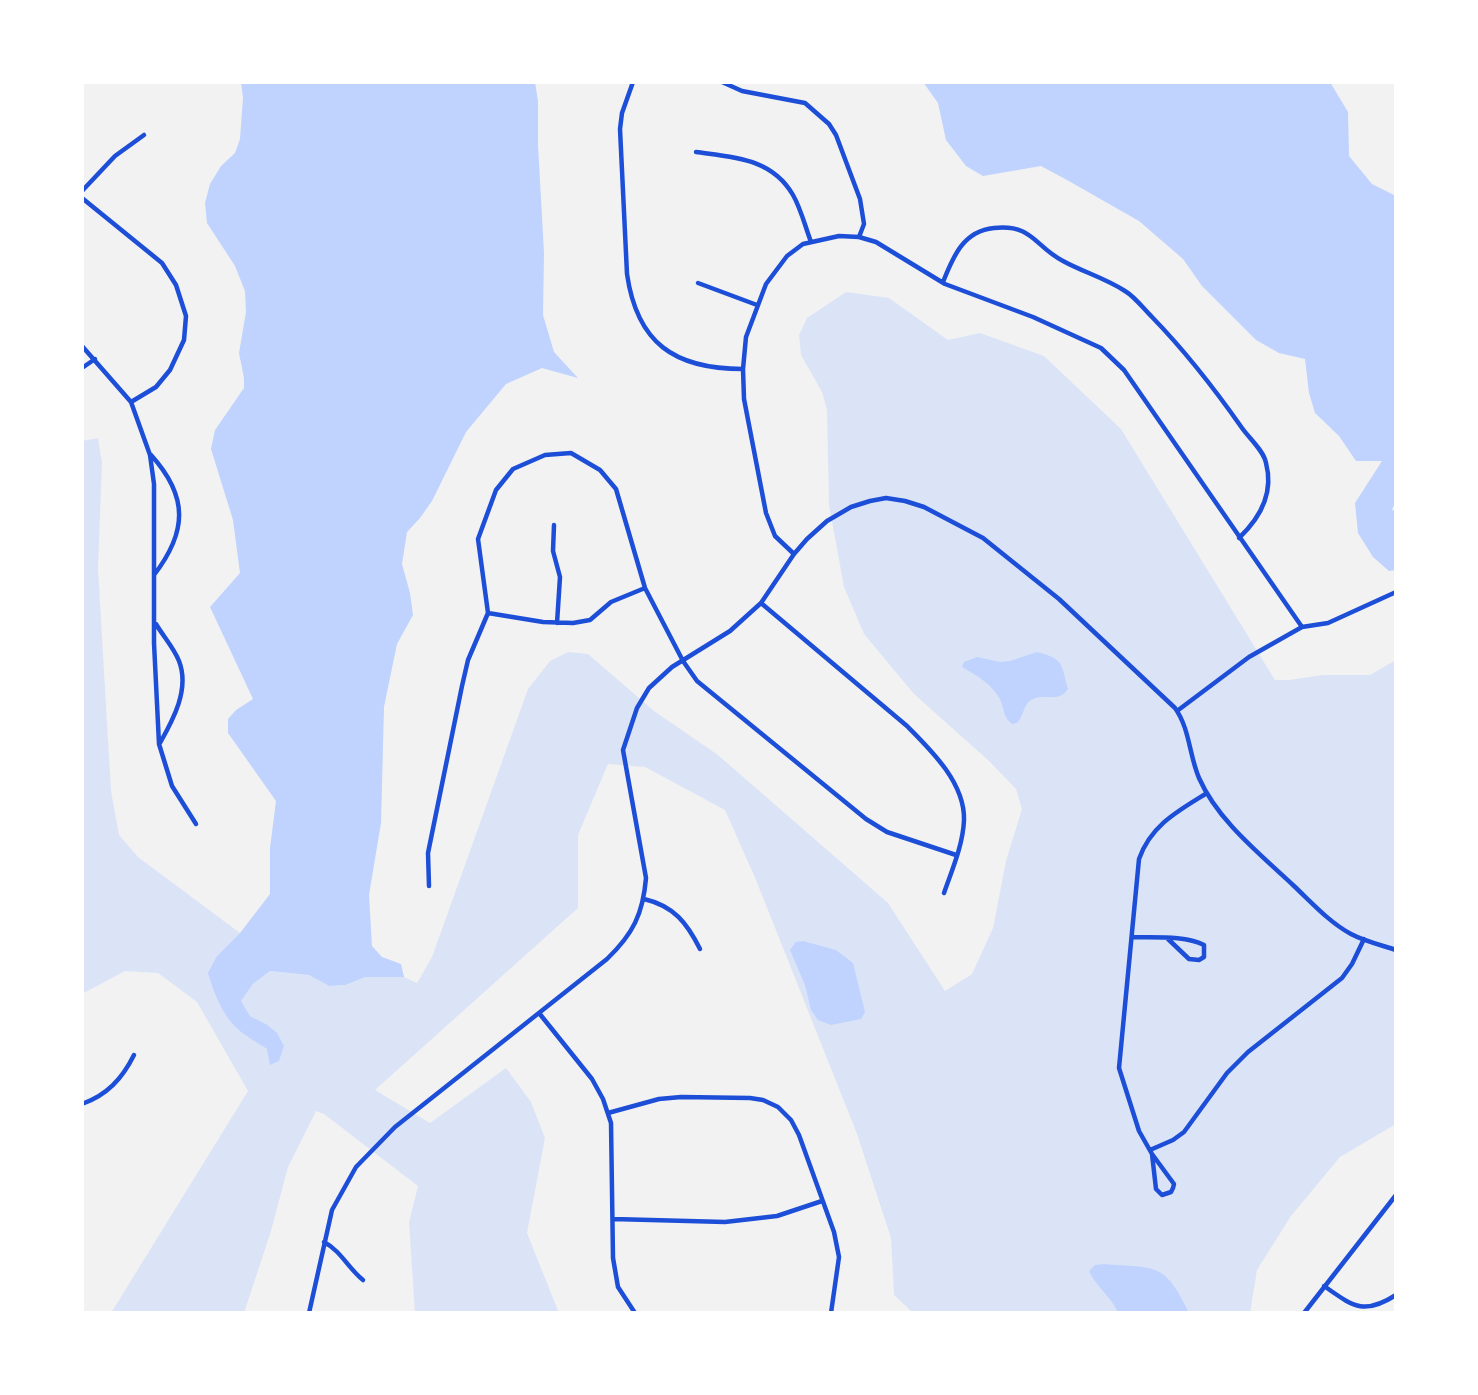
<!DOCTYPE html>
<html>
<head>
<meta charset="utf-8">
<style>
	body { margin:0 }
	#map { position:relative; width:1478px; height:1395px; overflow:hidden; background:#f2f2f2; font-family:Overpass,sans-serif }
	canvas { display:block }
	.frame { position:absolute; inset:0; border:84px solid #fff; pointer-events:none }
</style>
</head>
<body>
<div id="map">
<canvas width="1478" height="1395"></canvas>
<div class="frame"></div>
</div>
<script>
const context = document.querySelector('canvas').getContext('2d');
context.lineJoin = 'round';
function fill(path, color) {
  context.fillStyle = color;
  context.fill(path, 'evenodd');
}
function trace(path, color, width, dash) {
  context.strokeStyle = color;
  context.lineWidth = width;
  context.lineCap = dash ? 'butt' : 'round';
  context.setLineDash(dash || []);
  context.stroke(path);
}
fill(new Path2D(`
	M846 292 889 298 948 340 980 333 1044 356 1121 429 1275 680H1289L1323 675H1370L1396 660V1124L1340 1157 1291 1216 1257 1270 1250 1313H913L894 1295 891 1238 857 1134 756 880 725 810 645 767 608 764 578 835V908L375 1090 430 1123 506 1068 531 1102 545 1138 527 1233 559 1313H415L409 1222 418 1186 324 1114 316 1111 288 1167 271 1231 244 1313H111L248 1091 197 1002 158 973 125 971 82 994V441L98 438 102 463 98 568 111 791 119 835 138 857 240 933 217 956 246 1036 254 1039 268 1049 266 1024 250 1016 241 1001 253 984 270 971 309 975 329 986 347 985 364 977 387 975 404 977 417 983 432 957 528 689 550 661 568 652 588 654 654 711 718 755 888 903 945 991 972 974 993 928 1006 861 1022 809 1016 789 989 761 914 694 864 634 844 587 829 505 827 410 822 392 801 355 799 335 807 318Z`), '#dbe4f7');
fill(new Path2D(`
	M241 82H535L538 101V145L544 253 543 315 554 352 578 378 542 368 506 384 466 432 432 501 420 518 407 532 402 564 410 593 413 615 397 644 384 707 381 823 369 895 372 946 382 957 401 964 404 977H365L346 985 329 986 309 975 270 971 253 984 241 1001 250 1016 266 1024 277 1033 284 1046 279 1061 270 1065 267 1049C259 1043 251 1040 244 1034 224 1020 215 996 208 973L217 956 240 933 270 894V848L276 801 228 733V719L236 710 253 699 210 607 240 573 233 520 211 449 215 430 244 388V378L239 353 246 312 245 291 235 266 207 223 205 203 210 184 221 166 235 153 240 139 243 98Z
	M923 82H1330L1348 112 1349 156 1372 184 1396 196V500L1392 510 1396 511V570L1389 571 1373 557 1358 533 1355 503 1382 461H1356L1339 436 1315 413 1309 393 1305 359 1279 353 1256 340 1202 286 1183 259 1139 221 1067 180 1041 166 983 176 966 166 946 140 938 103Z
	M1037 652C1065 659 1061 665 1068 689 1058 704 1044 692 1031 700 1023 705 1025 714 1017 723L1012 724C1003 717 1004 708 1000 699 991 683 977 676 962 667L964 662 977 657 1000 662 1010 661Z
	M803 941 836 950 853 963 865 1012 861 1019 831 1025 818 1020 811 1010 805 985 790 950 796 942Z
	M1104 1264C1155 1269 1164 1260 1189 1313H1118C1112 1297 1096 1287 1089 1271L1095 1265Z`), '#bfd3fe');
trace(new Path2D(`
	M633 82 622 113 620 129 627 274C637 343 674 369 743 369
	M722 82 742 91 805 103 829 124 836 135 860 199 864 224 859 237
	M696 152C733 157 772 158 793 195 801 209 805 226 811 242
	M82 191 115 156 144 135
	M82 198 162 263 176 285 186 316 184 340 170 370 156 387 131 402
	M943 282C953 257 963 231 994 228 1033 224 1034 246 1063 261 1083 272 1105 278 1125 291 1135 297 1143 308 1152 317 1186 352 1214 388 1242 428 1249 438 1264 451 1266 463 1274 493 1260 518 1239 538
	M698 283 757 305
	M82 346 131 402 150 455 154 484V643L159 744 172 786 196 824
	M82 368 95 359
	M151 455C189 497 187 532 154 575
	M554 525 553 551 560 577 557 623
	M794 554 775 536 766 513 744 399 743 369 746 337 766 284 787 256 803 244 839 236 859 237 876 242 945 284 1033 317 1101 348 1124 370 1302 627
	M761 603 907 726C931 750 965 783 964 820 963 845 952 870 944 893
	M488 613 543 622 573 623 590 620 611 602 645 588
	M156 624C163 636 174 648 179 661 190 689 173 720 160 743
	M1177 711 1249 657 1302 627 1328 623 1396 592
	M429 886 428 853 462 686 468 660 488 613 478 539 496 490 513 469 545 455 571 453 600 470 616 489 645 588 683 661 697 681 866 819 887 832 956 855
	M644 899C674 906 687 923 700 949
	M1132 937C1153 938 1184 935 1204 945V957L1199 960 1189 959 1168 939
	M539 1013 592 1079 603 1099 611 1123 613 1258 618 1287 635 1313
	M82 1104C107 1095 122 1079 134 1055
	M608 1113 659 1099 681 1097 750 1098 763 1100 778 1107 791 1120 799 1135 834 1232 839 1257 831 1313
	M1150 1150 1173 1140 1184 1132 1227 1073 1248 1052 1342 978 1352 964 1364 939
	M1152 1154 1156 1189 1162 1195 1171 1192 1173 1188 1174 1184 1152 1154 1139 1131 1119 1068 1139 859C1151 825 1178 811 1207 793
	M613 1219 725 1222 777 1216 822 1201
	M324 1242C341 1251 348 1268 363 1280
	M1324 1286C1353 1306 1363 1316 1396 1295
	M309 1313 332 1210 356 1167 395 1127 607 959C633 934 643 914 646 878L623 750 637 708 649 688 672 667 730 631 761 603 794 554 807 539 827 521 851 507 870 501 886 498 905 501 924 507 983 538 1059 599 1175 708C1190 729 1189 755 1199 778 1218 821 1260 854 1294 886 1311 902 1329 922 1351 934 1364 941 1381 945 1396 950
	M1304 1313 1396 1195`), '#1d4ed8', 4.5);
</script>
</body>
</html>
